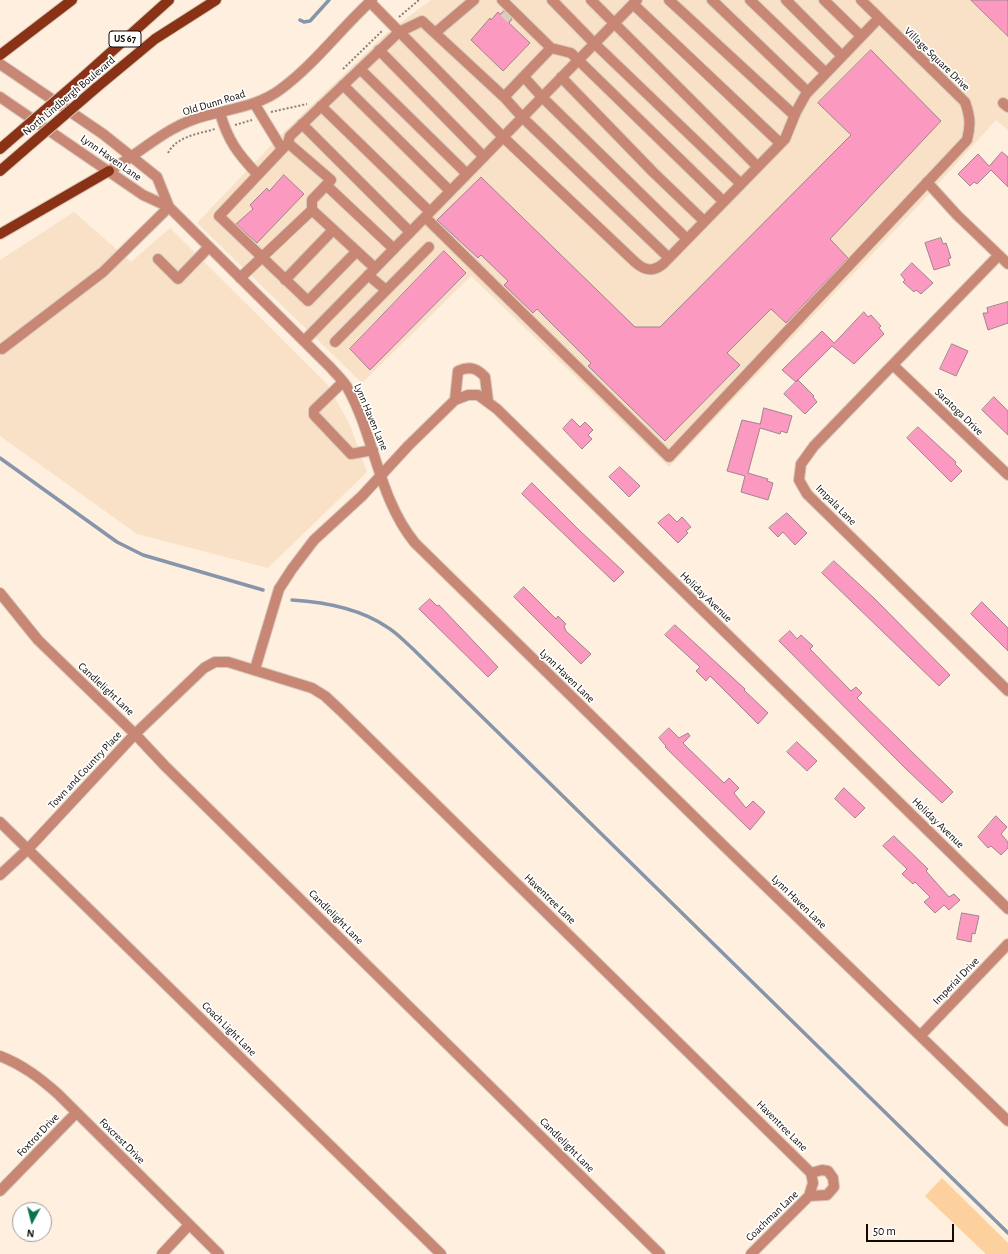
<!DOCTYPE html>
<html>
<head>
<meta charset="utf-8">
<style>
	body { margin:0 }
	#map { position:relative; width:1008px; height:1254px; overflow:hidden; background:#feefdf; font-family:"Alegreya Sans",sans-serif }
	canvas { display:block }
	.north { position:absolute; left:12px; top:1202px; width:40px; height:40px; box-sizing:border-box; background:#fff; border:1px solid #9f9d9b; border-radius:50%; rotate:187deg; font-size:11px; font-weight:700; line-height:16px; text-align:center; color:#100a05 }
	.north::after { content:''; display:block; margin:auto; width:14px; height:18px; background:#0b734b; clip-path:polygon(50% 0,100% 100%,50% 72%,0 100%) }
	.scale { position:absolute; left:866px; top:1224px; width:88px; height:18px; box-sizing:border-box; border:2px solid #100a05; border-top:0; padding-left:5px; font-size:12px; line-height:14px; white-space:nowrap; color:#100a05; -webkit-text-stroke:3px #fff; paint-order:stroke }
</style>
</head>
<body>
<div id="map">
<canvas width="1008" height="1254"></canvas>
<div class="north">N</div>
<div class="scale">50 m</div>
</div>
<script>
const context = document.querySelector('canvas').getContext('2d');
context.lineJoin = 'round';
function fill(path, color) {
  context.fillStyle = color;
  context.fill(path, 'evenodd');
}
function trace(path, color, width, dash) {
  context.strokeStyle = color;
  context.lineWidth = width;
  context.lineCap = dash ? 'butt' : 'round';
  context.setLineDash(dash || []);
  context.stroke(path);
}
function write(font, color, halo, rows, align = 'center') {
  context.font = font + ' "Alegreya Sans",sans-serif';
  context.lineWidth = 3.5;
  context.setLineDash([]);
  context.textBaseline = 'middle';
  context.strokeStyle = halo;
  context.fillStyle = color;
  for (const [text, x, y, turn = 0] of rows) {
    context.save();
    context.translate(x, y);
    context.rotate((+turn || 0) * Math.PI / 180);
    context.textAlign = isNaN(turn) ? turn : align;
    if (halo) context.strokeText(text, 0, 0);
    context.fillText(text, 0, 0);
    context.restore();
  }
}
fill(new Path2D(`
	M431 0H1008V130L996 120 920 204 669 467 471 276 362 383 197 223 283 133 388 32Z
	M74 212 131 262 170 228 327 384 349 423 367 472 268 568 137 534 0 436V260Z`), '#f8e1c6');
fill(new Path2D(`
	M942 1178 1008 1243V1254H986L925 1196Z`), '#fcd19d');
trace(new Path2D(`
	M300 20 304 22 310 21 329 0
	M0 458 117 542 143 555 263 590
	M292 600C325 602 359 608 387 627 397 633 405 642 413 649L1008 1233`), '#8795aa', 3.5);
const building = new Path2D(`
	M971 0H1008V36Z
	M504 11 512 19 509 23 530 43 503 71 471 40 490 18 491 20 498 12 500 14Z
	M871 50 941 121 830 239 848 258 786 323 771 309 727 353 740 365 665 441 588 366 591 363 537 309 533 313 504 285 508 281 481 255 478 258 437 220 481 177 635 327H660L851 135 818 103Z
	M1002 152 1008 157V187L991 170 977 184 974 182 970 186 958 174 978 154 989 166Z
	M284 175 304 194 257 243 236 224 253 209 250 205 267 188 269 191Z
	M941 238 943 244 946 243 951 258 948 259 950 265 934 270 925 243Z
	M444 251 466 273 370 370 350 349Z
	M912 263 933 283 921 294 916 290 914 292 903 282 905 280 901 275Z
	M1008 302V323L988 330 983 313H988L987 308Z
	M864 312 868 317 871 315 881 326 879 328 884 334 854 364 832 346 796 382 782 370 822 331 834 343Z
	M952 344 968 351 956 376 940 369Z
	M798 380 814 396 813 397 817 402 805 414 784 394Z
	M994 397 1008 411V435L982 410Z
	M764 408 792 416 787 433 781 431 780 434 760 428 748 473 768 479 767 481 773 483 768 500 741 492 745 476 727 471 742 420 760 424Z
	M572 419 580 427 585 422 593 430 588 435 592 439 582 449 563 429Z
	M918 427 956 462 955 464 962 471 951 482 907 438Z
	M620 467 640 486 629 497 609 477Z
	M532 483 579 530 624 572 614 582 522 494Z
	M787 513 807 533 795 545 783 532 778 537 769 528Z
	M669 514 677 522 682 517 691 527 686 531 688 533 678 543 658 523Z
	M834 561 875 599 950 675 939 686 822 573Z
	M524 587 556 619 558 616 566 624 564 626 566 631 591 654 581 664 514 597Z
	M430 599 437 606 439 605 498 667 488 677 419 609Z
	M982 602 1008 628V651L971 614Z
	M675 625 745 689 744 690 768 713 758 724 710 676 706 681 696 671 700 667 665 635Z
	M790 631 797 639 801 635 813 646 810 649 851 691 856 687 862 693 857 698 953 792 942 803 905 768 779 641Z
	M669 728 679 738 688 733 690 736 683 743 688 748 724 783 729 778 739 788 734 793 746 808 753 801 765 812 750 830 665 747 666 746 659 738Z
	M797 742 817 761 807 771 787 752Z
	M844 788 865 808 855 818 835 799Z
	M996 816 1007 827 1001 834 1008 842V848L1001 855 991 846 988 848 978 837Z
	M894 836 928 869 926 871 949 897 954 894 960 900 949 910 944 905 935 913 924 902 930 897 915 882 913 884 902 874 907 869 883 846Z
	M962 913 979 916 975 934 972 933 971 942 957 939Z`);
fill(building, '#fb99c0');
trace(building, '#9f858e', 1);
trace(new Path2D(`
	M504 12 512 20`), '#dacdbe', 10, [10, 5]);
const minor = new Path2D(`
	M502 0 551 48 571 53 723 201
	M552 0 594 43 740 183
	M591 0 757 166
	M669 0 794 115
	M712 0 808 92
	M750 0 826 73
	M786 0 842 56
	M824 0 861 36
	M370 2 503 137 635 262C645 271 653 272 663 264L785 139 796 112 806 94 879 18
	M633 4 780 143
	M435 33 474 0
	M551 48 504 97 522 117 669 258
	M379 50 484 157
	M0 64 103 134 157 177 169 207
	M360 69 467 174
	M524 77 542 97 687 239
	M561 77 653 172 704 221
	M343 85 450 191
	M0 97 143 195 169 207 331 368C336 374 343 380 347 387 375 436 378 498 415 543L724 846 1008 1121
	M254 103 282 149
	M1003 103 1008 107
	M321 106 430 212
	M220 113C228 141 238 154 258 175
	M302 124 410 232
	M288 143 290 136 399 32 422 21 504 97
	M109 171C137 155 162 131 192 120 221 109 255 109 281 89 315 64 341 28 372 0
	M927 182 957 215 1008 264
	M326 185 394 249
	M312 210 375 268
	M425 217 669 457 967 140C971 125 970 116 965 102L861 0
	M999 255 814 446 801 464 799 480 807 494 1008 691
	M158 259 178 279 209 247
	M368 275 386 290
	M240 278 312 210V200L331 180 288 143 219 216 308 301 356 252
	M285 280 333 230
	M304 341 637 0
	M335 342 429 247
	M2 349 103 272 169 207
	M893 365 1008 475
	M343 382 314 410V415L351 454 373 450
	M455 400 458 371C470 366 477 368 485 377L488 401
	M0 593 38 640 135 734 165 766 660 1254
	M255 669 279 589 292 569 314 540 362 496 408 446 455 400 468 395H478L497 409 1008 909
	M0 822 441 1254
	M0 875 28 849 135 734 204 668 215 662H228L312 688 325 696 340 710 811 1173
	M921 1035 1008 944
	M0 1056C23 1065 40 1078 58 1094L219 1254
	M0 1191 76 1113
	M809 1196 827 1195 834 1187 833 1178 828 1171 822 1170 811 1173
	M162 1254 189 1225
	M751 1254 809 1196 813 1183 811 1173`);
const major = new Path2D(`
	M0 55 72 0
	M82 78 169 0
	M96 88 155 39 216 0
	M0 149 8 142
	M0 171 23 151
	M0 234 109 171`);
trace(minor, '#d8cabc', 12);
trace(major, '#d8cabc', 12);
trace(new Path2D(`
	M399 17 419 0
	M343 69 383 30
	M271 112 307 104
	M235 125 252 120
	M168 153C177 136 198 134 215 129`), '#8b8075', 2, [2, 2]);
trace(minor, '#c78774', 10);
trace(major, '#893215', 10);
const majorBridge = new Path2D(`
	M8 142 82 78
	M23 151 96 88`);
trace(majorBridge, '#d8cabc', 12, []);
trace(majorBridge, '#893215', 10);
for (const [x, y, w] of [
	[125,39,32]
]) {
  const box = new Path2D();
  box.roundRect(x - w / 2, y - 8, w, 16, 3);
  context.fillStyle = '#fff';
  context.fill(box);
  trace(box, '#100a05', 1);
}
write('bold 10px', '#100a05', null, [
	["US 67",125,39]
]);
write('11px', '#100a05', '#fff', [
	["Village Square Drive",937,59,44],
	["North Lindbergh Boulevard",69,96,-40],
	["Old Dunn Road",214,103,-17],
	["Lynn Haven Lane",111,158,35],
	["Saratoga Drive",959,412,44],
	["Lynn Haven Lane",371,417,67],
	["Impala Lane",836,505,45],
	["Holiday Avenue",706,597,44],
	["Lynn Haven Lane",567,676,44],
	["Candlelight Lane",106,689,43],
	["Town and Country Place",85,770,-47],
	["Holiday Avenue",938,823,44],
	["Haventree Lane",550,899,44],
	["Lynn Haven Lane",799,902,44],
	["Candlelight Lane",336,917,45],
	["Imperial Drive",956,981,-46],
	["Coach Light Lane",229,1029,45],
	["Haventree Lane",782,1126,45],
	["Foxtrot Drive",38,1135,-46],
	["Foxcrest Drive",122,1141,45],
	["Candlelight Lane",567,1145,45],
	["Coachman Lane",772,1216,-44]
]);
</script>
</body>
</html>
